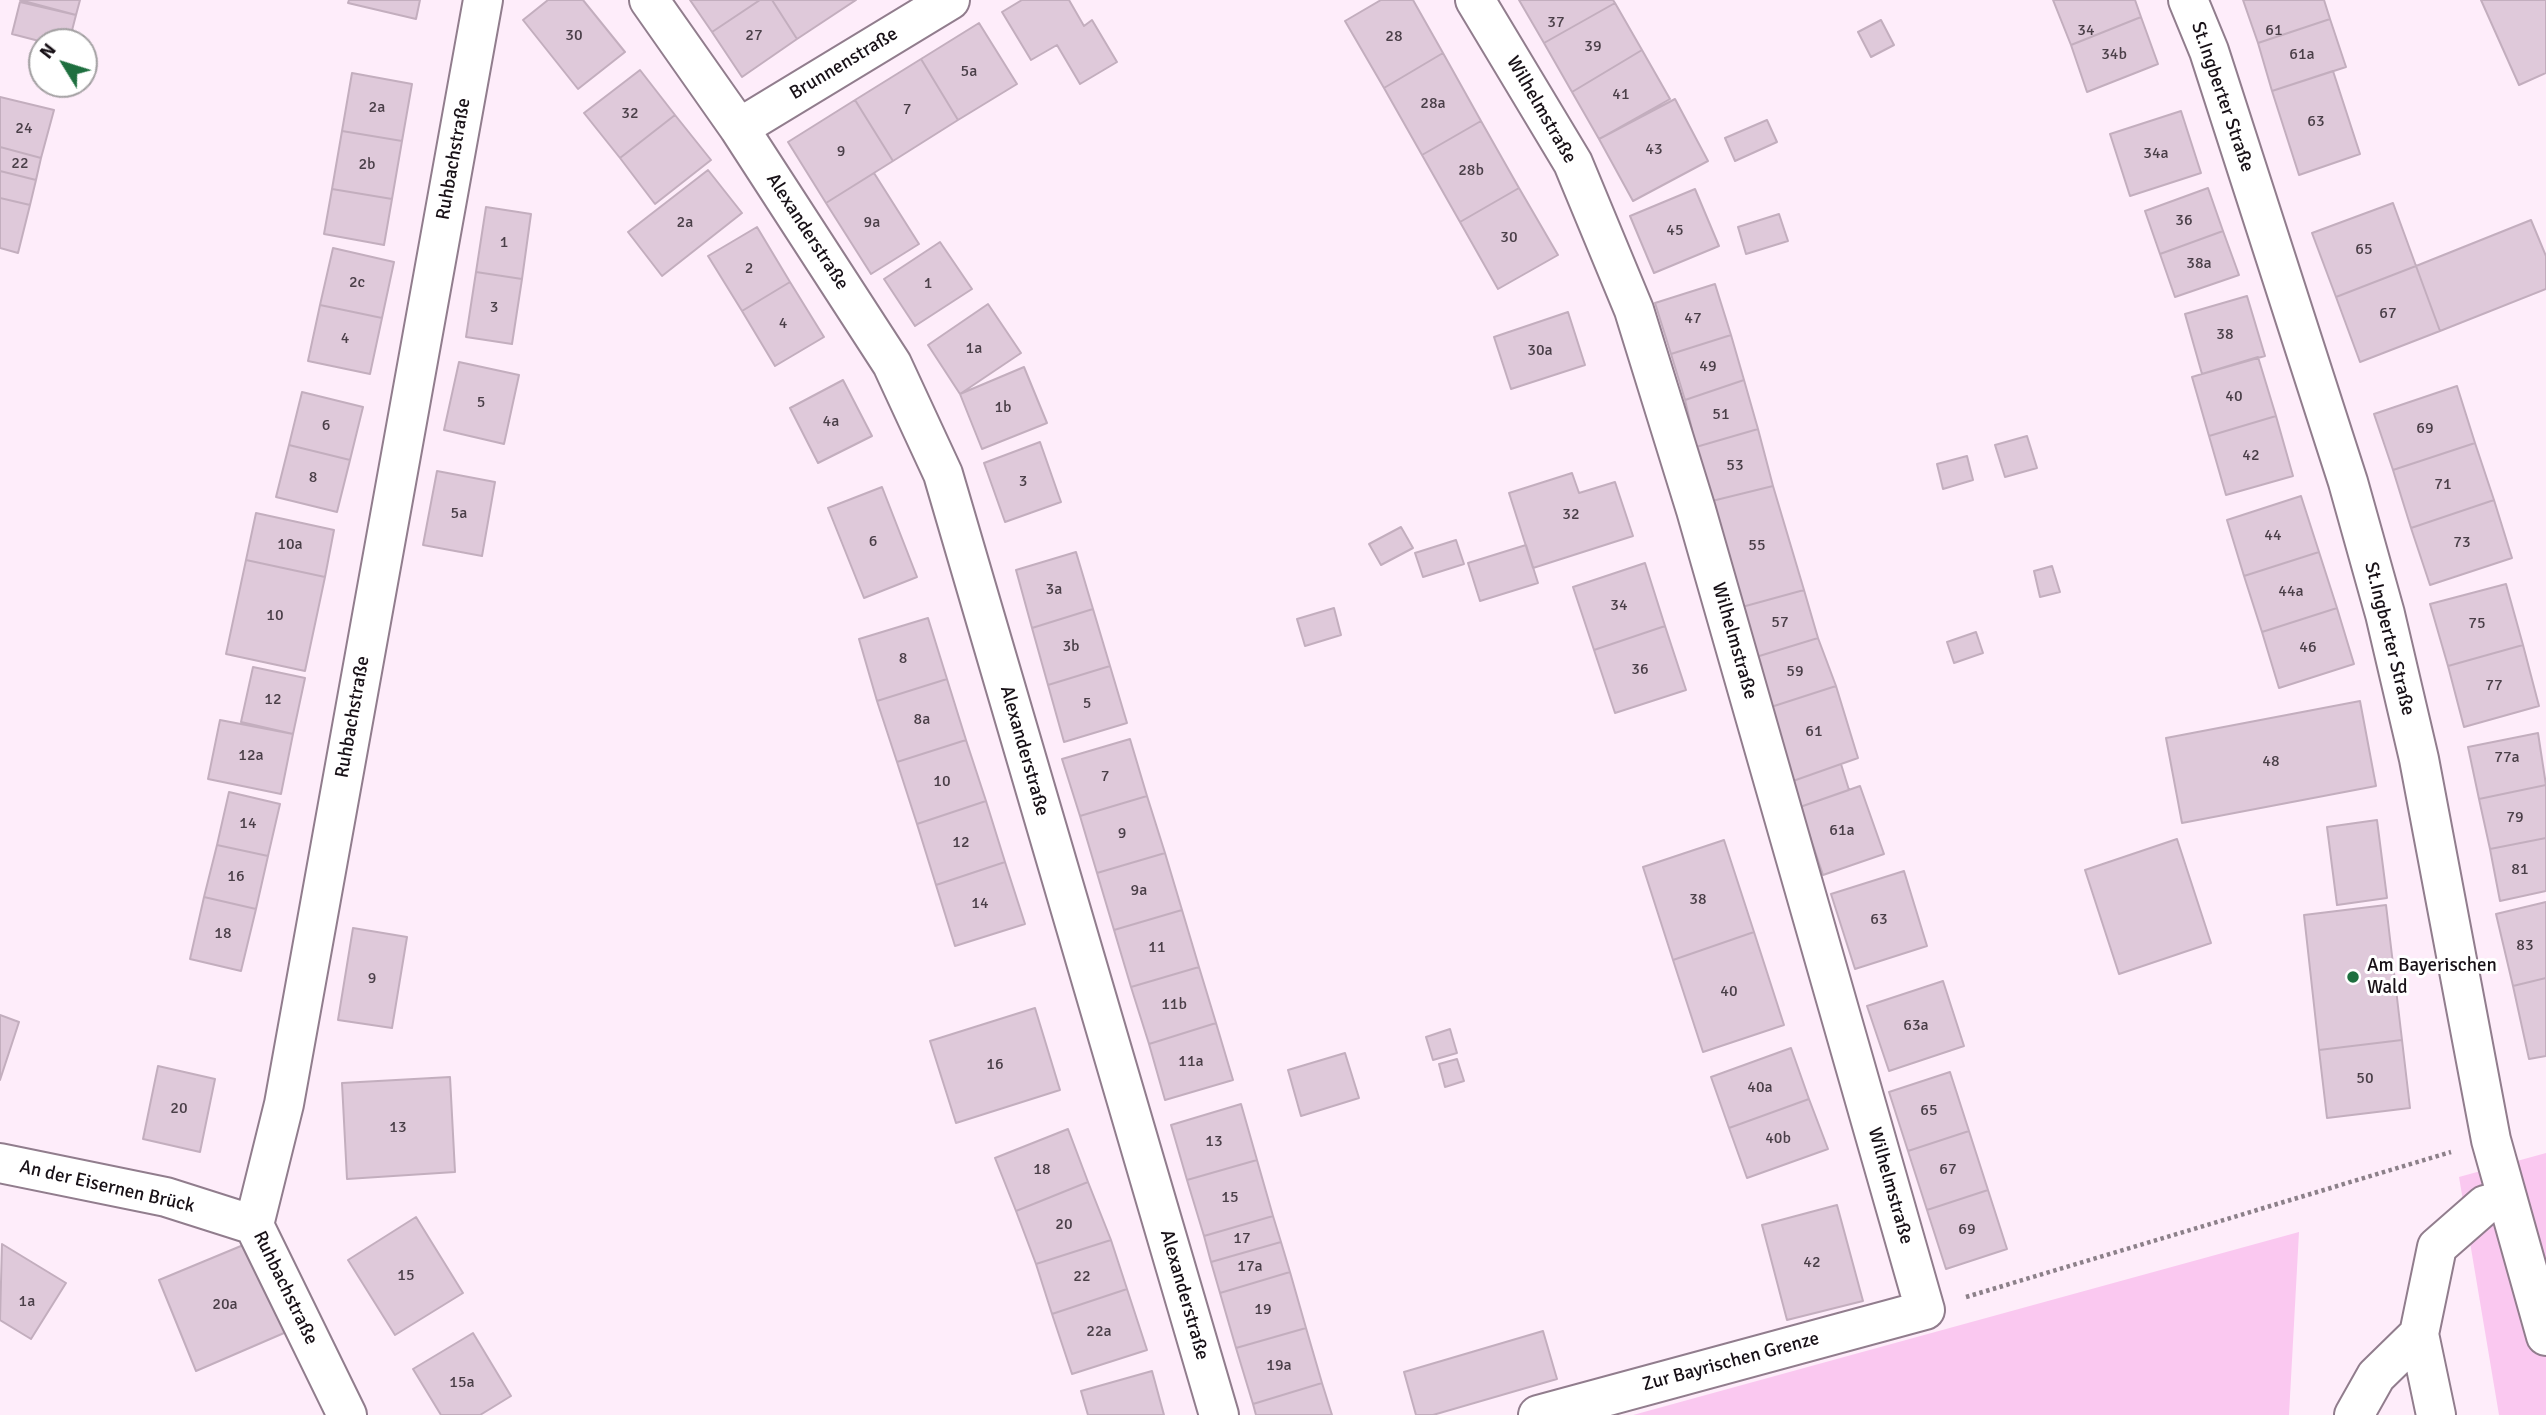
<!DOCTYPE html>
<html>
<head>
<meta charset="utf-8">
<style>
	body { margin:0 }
	#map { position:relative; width:2546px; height:1415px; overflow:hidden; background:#feedfa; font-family:Signika,sans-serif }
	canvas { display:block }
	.north { position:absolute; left:28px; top:28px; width:70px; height:70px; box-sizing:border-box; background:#fff; border:2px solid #a3a0a2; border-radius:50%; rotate:308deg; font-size:19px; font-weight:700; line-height:28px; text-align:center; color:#181117 }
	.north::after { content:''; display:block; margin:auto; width:24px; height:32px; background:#1e6f3f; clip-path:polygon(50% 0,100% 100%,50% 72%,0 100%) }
</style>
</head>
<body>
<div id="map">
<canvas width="2546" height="1415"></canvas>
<div class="north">N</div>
</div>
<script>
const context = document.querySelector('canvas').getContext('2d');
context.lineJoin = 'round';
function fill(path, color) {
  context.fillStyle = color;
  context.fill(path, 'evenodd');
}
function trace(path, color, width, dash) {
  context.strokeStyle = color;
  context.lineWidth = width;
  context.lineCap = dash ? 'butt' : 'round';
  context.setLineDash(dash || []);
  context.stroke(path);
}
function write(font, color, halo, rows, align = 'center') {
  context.font = font + ' Signika,sans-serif';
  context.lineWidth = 6;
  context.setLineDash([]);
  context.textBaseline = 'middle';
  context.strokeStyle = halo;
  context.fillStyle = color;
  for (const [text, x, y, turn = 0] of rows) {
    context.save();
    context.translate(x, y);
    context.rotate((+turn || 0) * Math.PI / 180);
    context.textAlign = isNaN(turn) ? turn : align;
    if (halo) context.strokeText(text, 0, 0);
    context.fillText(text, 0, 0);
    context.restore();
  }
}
fill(new Path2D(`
	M2546 1153V1415H2499L2459 1177Z
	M2299 1232 2289 1415H1633Z`), '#fac8f0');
const building = new Path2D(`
	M20 0H80L76 15Z
	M349 0H420L416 19 348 3Z
	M548 0H583L625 52 578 89 523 20Z
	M690 0H760L712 32Z
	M760 0H772L797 39 742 77 712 32Z
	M772 0H856L797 39Z
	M1022 0H1069L1084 26 1092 20 1117 62 1080 84 1057 45 1031 60 1002 12Z
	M1381 0H1413L1443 53 1384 88 1345 21Z
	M1519 0H1613L1615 3 1544 43Z
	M2053 0H2135L2141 17 2071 45Z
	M2243 0H2324L2330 19 2258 43Z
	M2481 0H2546V73L2519 85Z
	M20 2 76 15 69 42H43L12 34Z
	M1615 3 1642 50 1572 92 1544 43Z
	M2141 17 2158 64 2087 92 2071 45Z
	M2330 19 2346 67 2272 91 2258 43Z
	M1881 20 1894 45 1871 57 1858 32Z
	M979 23 1017 84 958 120 921 59Z
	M1642 50 1670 99 1599 139 1572 92Z
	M1443 53 1481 121 1422 155 1384 88Z
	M921 59 958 120 893 161 855 100Z
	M640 70 675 115 620 158 584 113Z
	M2333 71 2360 154 2299 175 2272 91Z
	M352 73 412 84 402 141 342 131Z
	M0 97 54 110 41 158 0 147Z
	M1675 99 1708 161 1633 201 1599 139Z
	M855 100 893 161 826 203 788 142Z
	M2181 111 2201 173 2130 196 2110 134Z
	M675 115 711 160 655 204 620 158Z
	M1767 120 1777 142 1735 161 1725 138Z
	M1481 121 1519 188 1460 222 1422 155Z
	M342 131 402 141 392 199 332 189Z
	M0 147 41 158 36 180 0 171Z
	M708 170 742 213 662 276 628 232Z
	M0 171 36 180 30 205 0 198Z
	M874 173 919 244 871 274 826 203Z
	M1519 188 1558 255 1498 289 1460 222Z
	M2208 188 2223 231 2160 254 2145 211Z
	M332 189 392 199 384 245 324 234Z
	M1695 189 1719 246 1654 273 1630 216Z
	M0 198 30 205 18 253 0 248Z
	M2393 203 2416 266 2336 297 2312 233Z
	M486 207 531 214 522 279 476 272Z
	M1779 214 1788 241 1746 254 1738 227Z
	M2531 220 2546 256V289L2440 331 2416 266Z
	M757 227 790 282 742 311 708 256Z
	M2223 231 2239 275 2175 297 2160 254Z
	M940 242 972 289 915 326 884 279Z
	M333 248 394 262 382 318 320 305Z
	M2416 266 2440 331 2360 362 2336 297Z
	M476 272 522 279 512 344 466 337Z
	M790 282 824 337 775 366 742 311Z
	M1715 284 1731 335 1671 354 1655 303Z
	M2247 296 2265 356 2202 374 2185 314Z
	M988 304 1021 353 960 394 928 345Z
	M320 305 382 318 370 374 308 361Z
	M1568 312 1585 365 1511 389 1494 337Z
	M1731 335 1744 380 1685 400 1671 354Z
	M2258 357 2276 416 2209 436 2192 377Z
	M459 362 519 375 504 444 444 430Z
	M1024 367 1047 423 982 449 960 394Z
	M843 380 872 436 818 463 790 408Z
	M1744 380 1758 429 1696 447 1685 400Z
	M2457 386 2475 443 2393 470 2374 414Z
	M302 392 363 407 350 460 289 445Z
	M2276 416 2293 476 2226 495 2209 436Z
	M1758 429 1773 486 1712 501 1696 447Z
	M2027 436 2037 468 2005 477 1995 445Z
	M1040 442 1061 502 1005 522 984 463Z
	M2475 443 2494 500 2411 528 2393 470Z
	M289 445 350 460 337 512 276 497Z
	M1967 456 1973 480 1943 489 1937 464Z
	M437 471 495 482 482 556 423 545Z
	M1572 473 1579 493 1615 482 1633 536 1533 568 1509 493Z
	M1773 486 1804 590 1742 607 1712 501Z
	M882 487 917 577 864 598 828 508Z
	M2301 496 2319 552 2244 576 2227 520Z
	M2494 500 2512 558 2430 585 2411 528Z
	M256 513 334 530 325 577 246 560Z
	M1401 527 1413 548 1381 565 1369 544Z
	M1456 540 1464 564 1423 577 1415 553Z
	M1526 545 1538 583 1480 601 1468 563Z
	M1076 552 1093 609 1032 628 1016 570Z
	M2319 552 2337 608 2262 632 2244 576Z
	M246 560 325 577 305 671 226 654Z
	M1645 563 1665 626 1594 650 1573 587Z
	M2052 566 2060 592 2040 597 2034 571Z
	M2506 584 2523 645 2448 666 2430 604Z
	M1804 590 1818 638 1756 657 1742 607Z
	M1334 608 1341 635 1305 646 1297 619Z
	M2337 608 2354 664 2279 688 2262 632Z
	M1093 609 1110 666 1048 685 1032 628Z
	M928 618 947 679 877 701 859 639Z
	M1665 626 1686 690 1615 713 1594 650Z
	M1976 632 1983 653 1954 663 1947 642Z
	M1818 638 1836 686 1771 707 1756 657Z
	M2523 645 2539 706 2464 727 2448 666Z
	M1110 666 1127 723 1064 742 1048 685Z
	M253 667 305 678 293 734 241 722Z
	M947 679 966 740 897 762 877 701Z
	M1836 686 1858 758 1793 781 1771 707Z
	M2360 701 2376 786 2182 823 2166 738Z
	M220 720 293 734 281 794 208 779Z
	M2538 733 2546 785 2479 799 2468 747Z
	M1130 739 1147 796 1080 816 1062 759Z
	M966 740 986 801 917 824 897 762Z
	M1841 764 1849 790 1800 807 1793 781Z
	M2546 785V838L2490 849 2479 799Z
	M1860 786 1884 854 1823 875 1800 807Z
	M229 792 280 804 268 856 217 845Z
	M1147 796 1165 853 1097 873 1080 816Z
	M986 801 1005 862 936 885 917 824Z
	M2377 820 2387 898 2337 905 2327 827Z
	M2546 838V891L2500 901 2490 849Z
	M2177 839 2211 943 2119 974 2085 870Z
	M1724 840 1754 932 1673 960 1643 867Z
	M217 845 268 856 256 909 204 897Z
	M1165 853 1182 910 1114 930 1097 873Z
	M1005 862 1025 924 955 946 936 885Z
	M1904 871 1927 946 1855 969 1831 894Z
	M204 897 256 909 241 971 190 959Z
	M2546 902V978L2513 986 2496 914Z
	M2386 905 2402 1040 2319 1050 2304 915Z
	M1182 910 1199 967 1131 987 1114 930Z
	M353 928 407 937 392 1028 338 1020Z
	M1754 932 1784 1025 1703 1052 1673 960Z
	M1199 967 1216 1023 1149 1044 1131 987Z
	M2546 978V1056L2529 1059 2513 986Z
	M1943 981 1964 1046 1889 1071 1867 1006Z
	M1035 1008 1060 1090 956 1123 930 1041Z
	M0 1015 19 1022 0 1080Z
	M1216 1023 1233 1080 1165 1100 1149 1044Z
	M1450 1029 1457 1053 1433 1060 1426 1037Z
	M2402 1040 2410 1108 2327 1118 2319 1050Z
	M1791 1048 1809 1099 1729 1128 1711 1077Z
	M1345 1053 1359 1098 1301 1116 1288 1070Z
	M1457 1059 1464 1081 1445 1087 1439 1064Z
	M158 1066 215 1079 200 1152 143 1139Z
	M1950 1072 1969 1131 1908 1151 1889 1092Z
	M450 1077 455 1172 347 1179 342 1083Z
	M1809 1099 1828 1149 1747 1178 1729 1128Z
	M1241 1104 1257 1160 1187 1180 1171 1125Z
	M1068 1129 1088 1182 1016 1211 995 1158Z
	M1969 1131 1988 1190 1927 1210 1908 1151Z
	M1257 1160 1273 1216 1204 1236 1187 1180Z
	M1088 1182 1111 1240 1036 1264 1016 1211Z
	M1988 1190 2007 1249 1946 1269 1927 1210Z
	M1837 1205 1863 1301 1787 1320 1762 1225Z
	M1273 1216 1281 1242 1211 1262 1204 1236Z
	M416 1217 463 1293 395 1335 348 1260Z
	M1111 1240 1127 1289 1052 1314 1036 1264Z
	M253 1241 291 1330 196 1371 159 1280Z
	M1281 1242 1290 1272 1220 1293 1211 1262Z
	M2 1244 66 1283 31 1339 0 1320Z
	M1290 1272 1306 1328 1236 1348 1220 1293Z
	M1127 1289 1147 1350 1072 1374 1052 1314Z
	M1306 1328 1322 1383 1253 1404 1236 1348Z
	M1543 1331 1557 1379 1433 1415H1416L1404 1372Z
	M473 1333 511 1396 480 1415H441L413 1369Z
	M1152 1371 1164 1415H1088L1081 1391Z
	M1322 1383 1332 1415H1256L1253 1404Z`);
fill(building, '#dfc9da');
trace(building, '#c3aebe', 2);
const minor = new Path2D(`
	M649 0 739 128 892 364 943 474 1219 1415
	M1475 0 1573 163 1634 310 1696 510 1925 1310 1538 1415
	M739 128 950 0
	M0 1163 166 1197 254 1225
	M347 1415 254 1225 284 1104 483 0
	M2354 1415 2376 1376 2419 1334
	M2436 1415 2419 1334 2437 1247 2485 1205 2507 1199`);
const major = new Path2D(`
	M2188 0 2209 51 2348 482 2385 614 2419 759 2491 1140 2546 1336`);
trace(minor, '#917d8d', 42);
trace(major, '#917d8d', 42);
trace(new Path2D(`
	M1966 1297 2451 1152`), '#8c8089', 4.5, [3.5, 3.5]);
trace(minor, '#fff', 38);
trace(major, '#fff', 38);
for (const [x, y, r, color] of [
	[2353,977,7,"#1e6f3f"]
]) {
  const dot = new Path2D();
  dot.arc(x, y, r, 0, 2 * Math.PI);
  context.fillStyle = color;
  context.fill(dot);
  trace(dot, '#fff', 2.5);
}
write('16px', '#4a3f48', null, [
	["37",1556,23],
	["34",2086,31],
	["61",2274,31],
	["30",574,36],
	["27",754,36],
	["28",1394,37],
	["39",1593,47],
	["34b",2114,55],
	["61a",2302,55],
	["5a",969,72],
	["41",1621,95],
	["28a",1433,104],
	["2a",377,108],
	["7",907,110],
	["32",630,114],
	["63",2316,122],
	["24",24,129],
	["43",1654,150],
	["9",841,152],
	["34a",2156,154],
	["22",20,164],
	["2b",367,165],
	["28b",1471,171],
	["36",2184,221],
	["2a",685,223],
	["9a",872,223],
	["45",1675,231],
	["30",1509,238],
	["1",504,243],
	["65",2364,250],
	["38a",2199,264],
	["2",749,269],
	["2c",357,283],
	["1",928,284],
	["3",494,308],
	["67",2388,314],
	["47",1693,319],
	["4",783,324],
	["38",2225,335],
	["4",345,339],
	["1a",974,349],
	["30a",1540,351],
	["49",1708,367],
	["40",2234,397],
	["5",481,403],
	["1b",1003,408],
	["51",1721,415],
	["4a",831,422],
	["6",326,426],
	["69",2425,429],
	["42",2251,456],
	["53",1735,466],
	["8",313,478],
	["3",1023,482],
	["71",2443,485],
	["5a",459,514],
	["32",1571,515],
	["44",2273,536],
	["6",873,542],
	["73",2462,543],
	["10a",290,545],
	["55",1757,546],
	["3a",1054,590],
	["44a",2291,592],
	["34",1619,606],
	["10",275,616],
	["57",1780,623],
	["75",2477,624],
	["3b",1071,647],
	["46",2308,648],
	["8",903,659],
	["36",1640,670],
	["59",1795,672],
	["77",2494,686],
	["12",273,700],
	["5",1087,704],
	["8a",922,720],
	["61",1814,732],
	["12a",251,756],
	["77a",2507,758],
	["48",2271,762],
	["7",1105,777],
	["10",942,782],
	["79",2515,818],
	["14",248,824],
	["61a",1842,831],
	["9",1122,834],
	["12",961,843],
	["81",2520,870],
	["16",236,877],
	["9a",1139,891],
	["38",1698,900],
	["14",980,904],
	["63",1879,920],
	["18",223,934],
	["83",2525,946],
	["11",1157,948],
	["9",372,979],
	["40",1729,992],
	["11b",1174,1005],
	["63a",1916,1026],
	["11a",1191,1062],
	["16",995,1065],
	["50",2365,1079],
	["40a",1760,1088],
	["20",179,1109],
	["65",1929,1111],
	["13",398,1128],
	["40b",1778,1139],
	["13",1214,1142],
	["18",1042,1170],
	["67",1948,1170],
	["15",1230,1198],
	["20",1064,1225],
	["69",1967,1230],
	["17",1242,1239],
	["42",1812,1263],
	["17a",1250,1267],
	["15",406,1276],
	["22",1082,1277],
	["1a",27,1302],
	["20a",225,1305],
	["19",1263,1310],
	["22a",1099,1332],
	["19a",1279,1366],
	["15a",462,1383]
]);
write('19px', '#181117', '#fff', [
	["Brunnenstraße",844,64,-31],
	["St.Ingberter Straße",2222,97,71],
	["Wilhelmstraße",1541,110,60],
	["Ruhbachstraße",454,159,-80],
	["Alexanderstraße",807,232,57],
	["St.Ingberter Straße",2389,639,76],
	["Wilhelmstraße",1734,641,74],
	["Ruhbachstraße",353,717,-80],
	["Alexanderstraße",1024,751,74],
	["Wilhelmstraße",1890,1186,74],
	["An der Eisernen Brück",107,1187,13],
	["Ruhbachstraße",285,1288,64],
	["Alexanderstraße",1184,1295,74],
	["Zur Bayrischen Grenze",1731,1362,-15]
]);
write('19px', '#181117', '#fff', [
	["Am Bayerischen",2367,966],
	["Wald",2367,988]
], 'left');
</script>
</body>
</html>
